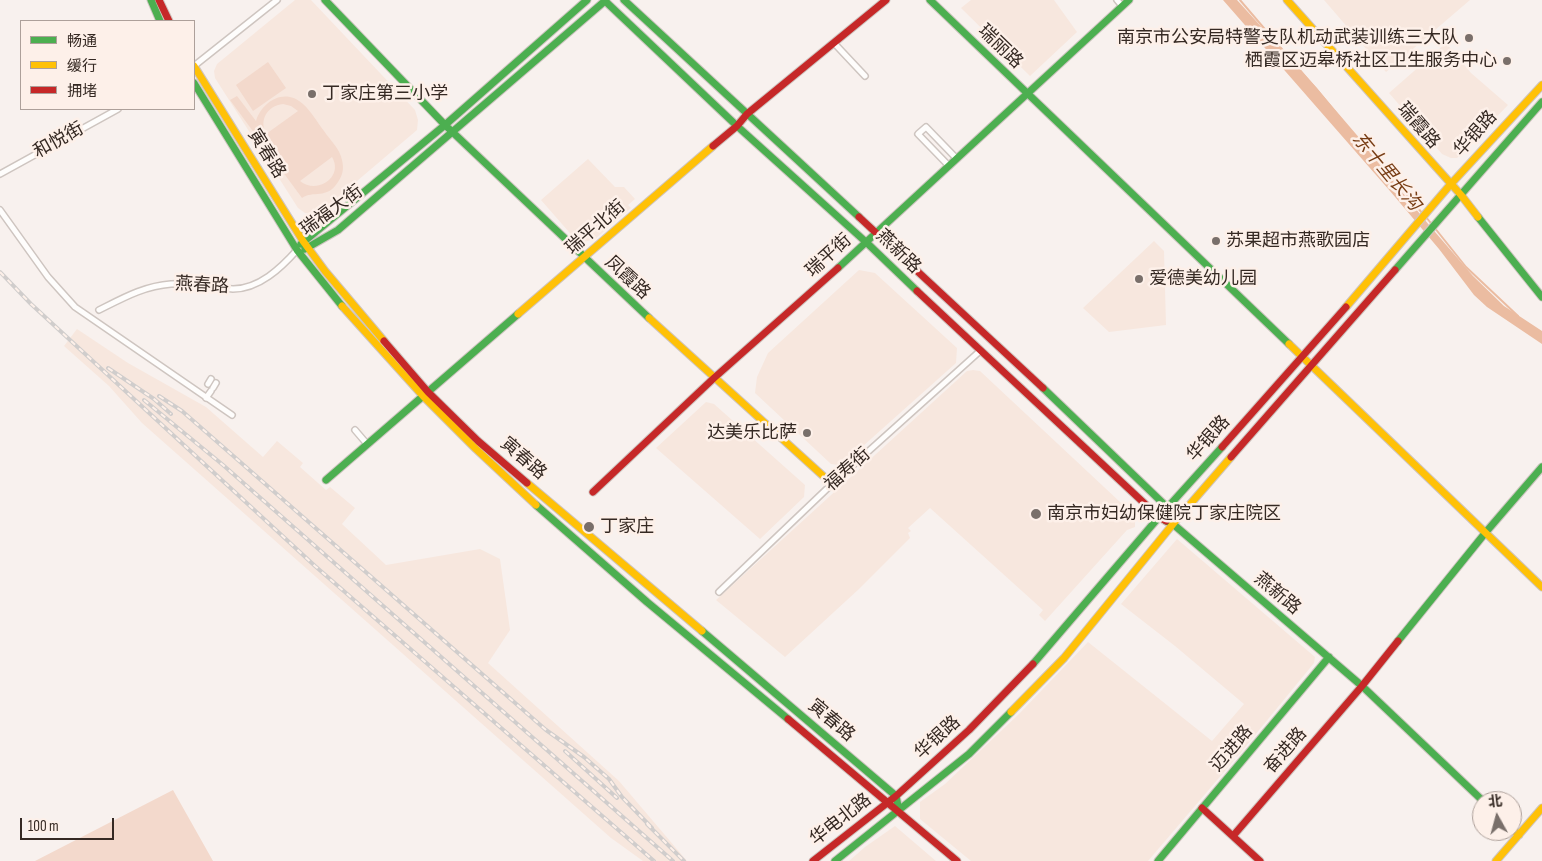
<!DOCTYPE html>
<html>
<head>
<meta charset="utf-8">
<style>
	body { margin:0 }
	#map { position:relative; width:1542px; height:861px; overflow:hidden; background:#f8f1ee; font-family:"Sofia Sans Condensed","Noto Sans SC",sans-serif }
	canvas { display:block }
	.legend { position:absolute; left:20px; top:20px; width:175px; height:90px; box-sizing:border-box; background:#fdf0e9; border:1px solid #ada09a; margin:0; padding:6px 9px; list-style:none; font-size:15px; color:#352923 }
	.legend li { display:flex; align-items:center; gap:10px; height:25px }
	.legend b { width:25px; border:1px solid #ada09a }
	.north { position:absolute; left:1472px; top:791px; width:50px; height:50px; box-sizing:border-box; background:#fdf0e9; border:1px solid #ada09a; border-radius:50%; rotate:353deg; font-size:14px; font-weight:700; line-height:20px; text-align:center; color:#352923 }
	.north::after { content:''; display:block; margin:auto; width:18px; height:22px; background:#796f6a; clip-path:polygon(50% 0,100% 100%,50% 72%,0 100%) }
	.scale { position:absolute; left:20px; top:818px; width:94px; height:22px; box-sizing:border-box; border:2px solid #352923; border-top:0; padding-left:6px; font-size:15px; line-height:18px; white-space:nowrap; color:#352923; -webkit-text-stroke:4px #fdf0e9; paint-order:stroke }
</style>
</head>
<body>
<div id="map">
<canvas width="1542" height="861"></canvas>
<ul class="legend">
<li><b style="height:6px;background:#4caf50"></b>畅通</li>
<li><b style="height:6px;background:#ffc107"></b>缓行</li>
<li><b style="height:6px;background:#c62828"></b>拥堵</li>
</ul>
<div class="north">北</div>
<div class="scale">100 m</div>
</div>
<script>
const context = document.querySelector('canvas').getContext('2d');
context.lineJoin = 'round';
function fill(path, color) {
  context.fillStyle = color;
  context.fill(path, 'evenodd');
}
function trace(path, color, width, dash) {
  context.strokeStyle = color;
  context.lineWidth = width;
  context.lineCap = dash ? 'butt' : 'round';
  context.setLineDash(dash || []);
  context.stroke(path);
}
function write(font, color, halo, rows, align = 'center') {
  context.font = font + ' "Sofia Sans Condensed","Noto Sans SC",sans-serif';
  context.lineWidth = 5;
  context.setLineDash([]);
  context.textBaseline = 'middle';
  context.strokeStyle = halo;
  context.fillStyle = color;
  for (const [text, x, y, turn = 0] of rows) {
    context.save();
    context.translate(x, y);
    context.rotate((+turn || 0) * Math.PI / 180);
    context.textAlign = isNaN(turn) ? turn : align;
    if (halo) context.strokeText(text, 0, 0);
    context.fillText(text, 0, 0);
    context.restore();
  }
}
fill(new Path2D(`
	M295 0H311L415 110 418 120 417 130 317 215 305 213 298 208 215 78 214 71 217 64Z
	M971 0H1054L1077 32 1030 76 961 8Z
	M1324 0H1470L1386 72Z
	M1446 43 1471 73 1508 105 1457 158H1451L1442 154 1389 93Z
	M588 159 615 187H624L635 199 628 205 631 208 595 239 584 242 576 240 541 200Z
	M1154 241 1164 251 1166 325 1109 332 1083 308Z
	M859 270 875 273 957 348 956 363 844 463 838 465 831 464 755 393 757 377 768 353Z
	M77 329 128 363 206 407 263 457 277 441 303 463 300 467 326 490 330 487 355 508 342 524 386 565 480 549 500 559 510 630 488 663 619 781 687 861H643L611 838 142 423 109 386 64 346Z
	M973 370 980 371 1135 516V527L1127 530 1045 621 1039 615 1043 610 930 508 908 528 911 531 908 533 910 538 859 589 785 657 716 600 967 371Z
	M706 402 714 404 805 485 804 497 760 539 656 448Z
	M1177 539 1315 657 1314 663 1237 757 1218 745 1235 759 1148 861H971L920 819V802L945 784 1019 714 1088 642 1212 741 1244 704 1175 646 1121 604Z
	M895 826 936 861H849L865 847Z`), '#f7e7de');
fill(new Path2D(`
	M268 62 286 88 253 111 236 85Z
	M237 96 256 121C262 101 285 87 303 104 311 111 317 122 324 131 330 140 340 149 342 160 344 168 343 175 338 182 327 200 313 190 302 198L230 100ZM283 104 291 106 298 111 266 134C259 120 267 106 283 104ZM332 157C344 177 317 195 300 181Z
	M173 790 213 861H35Z`), '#f3d9cc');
fill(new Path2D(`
	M1223 0H1237L1317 88 1429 225 1473 276 1504 306 1542 331V344L1487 307 1474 295 1439 249 1390 191Z`), '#ebbca1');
trace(new Path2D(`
	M1240 0 1423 214
	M1426 217 1466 267 1518 316`), '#ebbca1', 2);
const street = new Path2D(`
	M1117 0 1122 6
	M834 43 865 76
	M194 66 277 0
	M949 166 918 134 926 127 957 159
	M0 174 118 109
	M0 210 48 277 75 307 232 415
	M99 310C123 298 144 286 171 284 192 282 212 288 233 289 259 289 281 268 297 250
	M208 384 211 379
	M213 388 216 383
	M206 398 211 391
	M355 430 367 444
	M719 592 832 484 980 351`);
const fast = new Path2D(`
	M151 0 160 21
	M325 0 445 125 649 318
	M604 0 737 126 867 243 917 291
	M624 0 859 217
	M930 0 1289 344
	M194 83 297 250 342 306
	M1478 217 1542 297
	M301 244 445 125 587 0
	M305 249 338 230 606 0
	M838 268 1129 0
	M1395 270 1542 102
	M1043 388 1168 508 1173 524
	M326 480 518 314
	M536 505 647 602 788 719
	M1166 521 1173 524 1362 686 1483 801
	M702 631 896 796 899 811
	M1398 641 1486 532 1542 467
	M1033 664 1159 517 1222 447
	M835 861 969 754 1011 712
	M1158 861 1329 657`);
const slow = new Path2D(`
	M1287 0 1461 195 1478 217
	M194 66 303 241 325 271 384 341
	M342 306 423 396 476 449 536 505
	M1346 307 1450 185 1542 85
	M518 314 713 146
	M649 318 832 484
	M1289 344 1542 587
	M527 483 702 631
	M1011 712 1064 658 1173 524 1231 457
	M1512 829 1519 835
	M1496 861 1542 808`);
const jam = new Path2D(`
	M159 0 169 21
	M713 146 737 126 747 114 886 0
	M859 217 1043 388
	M917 291 1159 517 1166 521
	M384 341 428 392 478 441 527 483
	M1222 447 1346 307
	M1231 457 1395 270
	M593 492 714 378 838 268
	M788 719 957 861
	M1202 808 1260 861
	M1233 836 1362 686 1398 641
	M813 861 896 796 969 730 1033 664`);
trace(street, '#cec5c0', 8);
trace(fast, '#cec5c0', 9);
trace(slow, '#cec5c0', 9);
trace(jam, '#cec5c0', 9);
trace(street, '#fefdfc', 5);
trace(fast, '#4caf50', 7);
trace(slow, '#ffc107', 7);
trace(jam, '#c62828', 7);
const rail = new Path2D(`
	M0 272 31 304 315 566 654 861
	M108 368 154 399 171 414
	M159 396 182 411 546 730 584 757 609 779 622 797 652 828
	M144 400 223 465 673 861
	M565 751 617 798
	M647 824 684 861`);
trace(rail, '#d0cdcc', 4);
trace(rail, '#fdf0e9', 2, [5.5]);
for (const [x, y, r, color] of [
	[1469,38,5,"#796f6a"],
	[1507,61,5,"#796f6a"],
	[312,94,5,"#796f6a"],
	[1216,241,5,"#796f6a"],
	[1139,279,5,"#796f6a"],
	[807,433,5,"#796f6a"],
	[1036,514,6,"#796f6a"],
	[589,527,6,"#796f6a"]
]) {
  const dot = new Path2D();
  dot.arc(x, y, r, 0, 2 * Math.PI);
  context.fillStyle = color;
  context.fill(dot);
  trace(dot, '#fdf0e9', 2);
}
write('18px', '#352923', '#fdf0e9', [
	["南京市公安局特警支队机动武装训练三大队",1459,38,"right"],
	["栖霞区迈皋桥社区卫生服务中心",1497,61,"right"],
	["丁家庄第三小学",322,94],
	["苏果超市燕歌园店",1226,241],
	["爱德美幼儿园",1149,279],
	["达美乐比萨",797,433,"right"],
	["南京市妇幼保健院丁家庄院区",1047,514],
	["丁家庄",600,527]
], 'left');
write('18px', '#352923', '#fdf0e9', [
	["瑞丽路",1000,47,44],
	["瑞霞路",1418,126,49],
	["华银路",1476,134,-48],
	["和悦街",59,141,-29],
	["寅春路",266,154,58],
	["瑞福大街",332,211,-36],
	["瑞平北街",596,228,-41],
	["燕新路",898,252,44],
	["瑞平街",829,256,-42],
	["凤霞路",627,278,43],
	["燕春路",202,286,3],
	["华银路",1209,439,-48],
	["寅春路",523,459,41],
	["福寿街",848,470,-42],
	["燕新路",1277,594,40],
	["寅春路",831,721,40],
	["华银路",938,738,-42],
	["迈进路",1232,749,-50],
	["奋进路",1286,751,-49],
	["华电北路",841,820,-38]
]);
write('italic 19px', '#783d15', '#fdf0e9', [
	["东十里长沟",1386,172,50]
]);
</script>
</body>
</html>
